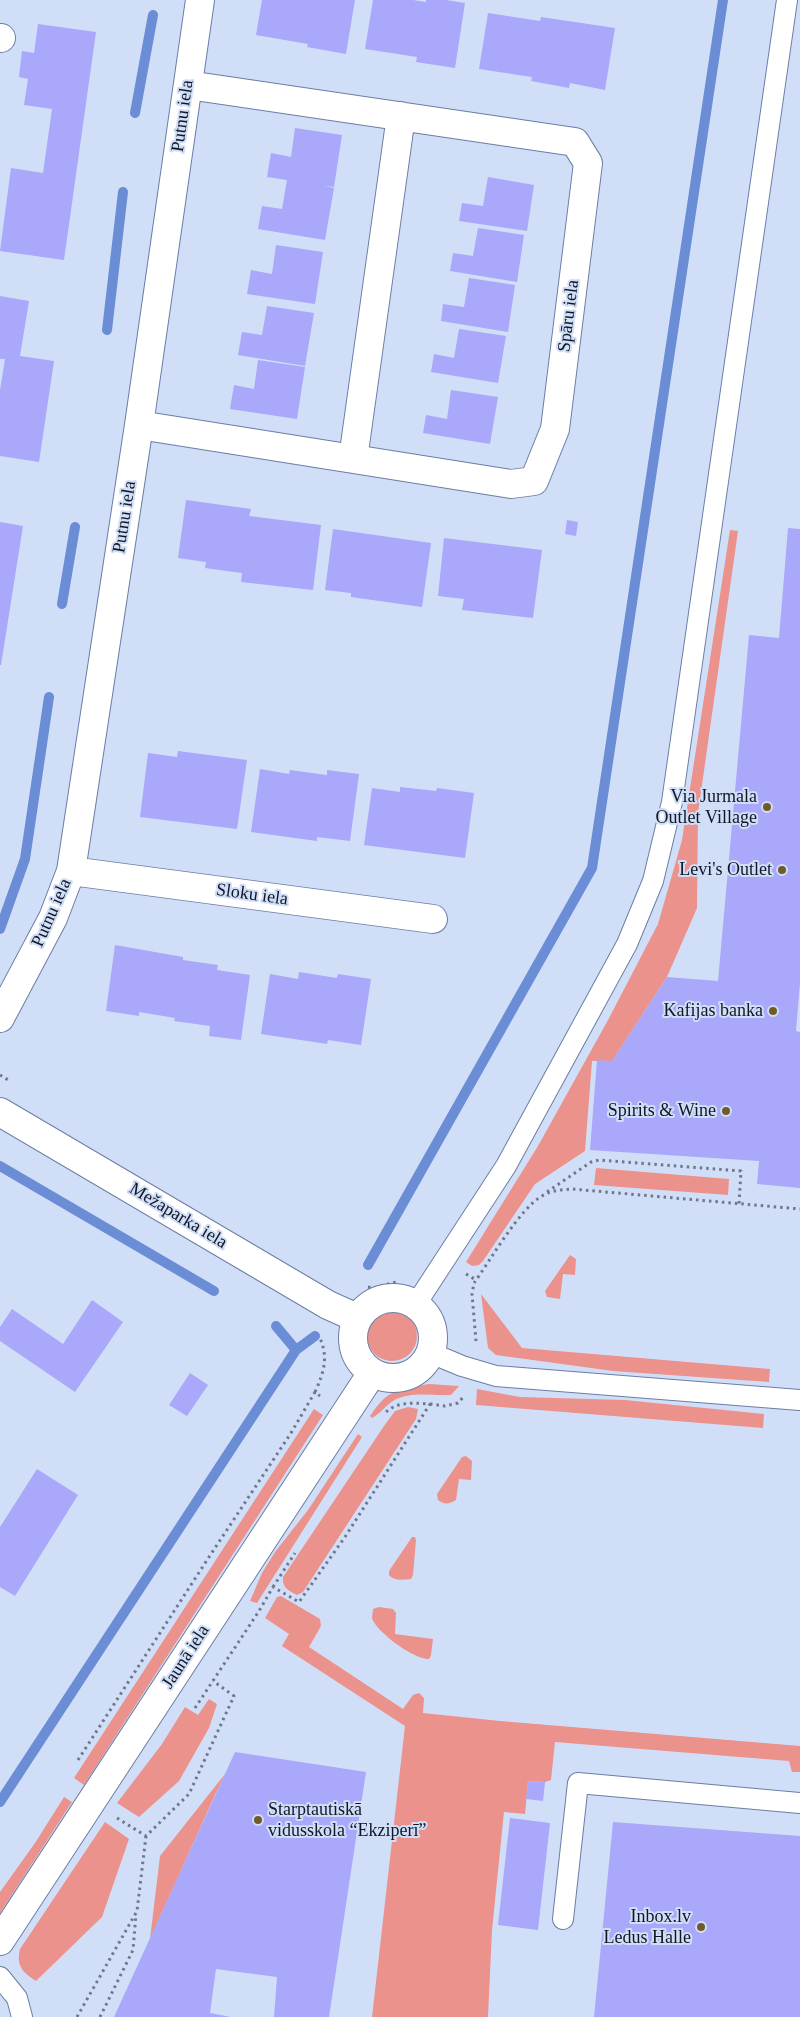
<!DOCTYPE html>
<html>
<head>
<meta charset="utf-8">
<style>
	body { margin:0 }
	canvas { display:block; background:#d1def7 }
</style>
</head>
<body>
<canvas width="800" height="2017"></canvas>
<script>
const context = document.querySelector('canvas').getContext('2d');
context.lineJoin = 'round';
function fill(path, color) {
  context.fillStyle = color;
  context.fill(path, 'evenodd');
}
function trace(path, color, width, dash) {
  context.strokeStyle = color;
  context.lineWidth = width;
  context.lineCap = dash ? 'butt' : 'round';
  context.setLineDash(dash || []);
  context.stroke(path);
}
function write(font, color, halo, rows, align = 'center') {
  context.font = font + ' "Times New Roman",serif';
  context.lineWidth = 4;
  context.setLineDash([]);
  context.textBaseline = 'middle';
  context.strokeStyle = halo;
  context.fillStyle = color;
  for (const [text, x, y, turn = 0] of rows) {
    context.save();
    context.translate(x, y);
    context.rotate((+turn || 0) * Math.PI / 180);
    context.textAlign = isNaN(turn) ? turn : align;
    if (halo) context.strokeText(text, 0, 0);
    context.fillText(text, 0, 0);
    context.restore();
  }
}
fill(new Path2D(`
	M730 530 738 531 698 813 697 908 667 977 612 1061H592L585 1151 535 1184 483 1261 479 1265 472 1266 466 1262 538 1146 608 1020 658 924 682 840Z
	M596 1168 729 1179 728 1195 594 1185Z
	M570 1255 576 1259 575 1275 563 1274 560 1299 547 1297 545 1291Z
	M481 1294 522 1348 770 1369 769 1382 613 1371 496 1355 488 1348Z
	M367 1336a25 25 0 1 1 50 0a25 25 0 1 1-50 0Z
	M429 1384 459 1386 451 1395C432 1396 410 1391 393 1401 385 1406 380 1414 372 1418L370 1416C388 1389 398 1389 429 1384Z
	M477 1389 520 1397 625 1400 764 1414 763 1428 476 1405Z
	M408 1407 418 1409 416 1419 303 1592 297 1595C288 1590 282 1588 283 1577L384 1426 395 1411Z
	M314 1409 323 1415 84 1785 74 1778Z
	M358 1434 362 1437 257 1603 250 1601 262 1573 275 1552 308 1510Z
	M466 1456 472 1461 471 1480 459 1479 456 1500C449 1504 444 1505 438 1500L437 1494 462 1457Z
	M412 1537H415L416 1540 413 1575 411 1579C404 1580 394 1581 389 1575V1571Z
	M281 1596 320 1619 321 1626 309 1647 403 1709 413 1695 419 1693 424 1698 423 1713 500 1721 800 1746V1772H792L789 1761 555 1742 551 1780 545 1782 528 1781 525 1814 504 1812 492 1930 488 2017H372L405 1726 282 1646 289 1634 265 1618 277 1597Z
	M379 1607 393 1609 396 1613 395 1634 433 1639 431 1655 429 1659C415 1660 376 1632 372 1618 372 1615 373 1612 373 1609Z
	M209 1699 217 1704 209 1728 179 1781 139 1817 117 1803 162 1744 185 1707 198 1715Z
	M225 1774 215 1795 150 1939 160 1856Z
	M64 1797 72 1802 0 1913V1892L35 1843Z
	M105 1822 129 1839 102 1917 36 1981C22 1972 16 1965 20 1949Z`), '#ec928c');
trace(new Path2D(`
	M135 113 153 15
	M107 330 123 192
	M62 604 75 527
	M0 929 25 859 49 697
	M0 1166 214 1291
	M368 1265 592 868 723 0
	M276 1326 296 1350
	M0 1802 296 1350 315 1336`), '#6a8dd6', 10);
fill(new Path2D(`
	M262 0H355L346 54 307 47 308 44 256 35Z
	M373 0H413L426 2V0H446L465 3 455 68 416 62 417 57 365 49Z
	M488 13 540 21 541 17 615 28 605 90 570 83 569 88 531 81 532 77 479 69Z
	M38 24 96 32 64 260 0 251 11 168 43 173 52 109 24 105 28 79 19 77 22 51 34 53Z
	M295 128 342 135 334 187 324 186 334 188 325 240 258 229 262 206 282 209 287 180 267 177 271 153 291 157Z
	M488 177 534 185 527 231 459 221 462 203 483 206Z
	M478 228 524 235 517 282 450 271 453 253 473 256Z
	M276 245 323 252 315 304 247 294 251 270 272 274Z
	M469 278 515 285 508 332 441 321 443 304 464 307Z
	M0 296 29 301 20 356 54 361 39 462 0 456V390L5 359H0Z
	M267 306 314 313 305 366 238 355 242 332 262 335Z
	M459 329 506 336 498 383 431 372 434 354 454 358Z
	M258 360 305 367 297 419 230 409 234 385 254 389Z
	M451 390 498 397 490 444 423 433 426 415 447 419Z
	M186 500 251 509 249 516 321 525 313 590 241 582 242 573 205 568 206 562 178 558Z
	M567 520 578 522 576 536 565 534Z
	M0 522 23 526 1 665H0Z
	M788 528 800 529V983L796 1031 800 1032V1188L757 1184 759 1161 590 1150 597 1060 612 1061 667 977 718 981 749 635 779 638Z
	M333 529 431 543 422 607 351 597V593L325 590Z
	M444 538 542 550 533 618 462 610 464 599 438 596Z
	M178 751 247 760 237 829 140 817 148 753 177 757Z
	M260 769 289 774 290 770 327 775V770L359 774 350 841 317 837V841L251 832Z
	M400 787 436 791 437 788 474 793 465 858 364 845 372 788 400 792Z
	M115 945 183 957V960L218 965 217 970 250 975 241 1040 209 1036 210 1026 174 1021 175 1018 139 1012V1016L106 1011Z
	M299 972 337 978 338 974 371 979 361 1045 328 1040 327 1044 261 1034 270 974 298 979Z
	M92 1300 123 1322 75 1392 0 1341V1327L12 1309 63 1344Z
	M190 1373 208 1385 187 1416 169 1405Z
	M37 1469 78 1495 15 1596 0 1587V1527Z
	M235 1752 366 1772 329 2017H274L277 1977 216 1969 210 2013 231 2017H114Z
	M528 1781 545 1782 543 1801 526 1799Z
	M510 1818 550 1823 538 1930 498 1925Z
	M613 1822 800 1836V2017H594Z`), '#a9a8fa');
const service = new Path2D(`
	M416 1304 506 1166 627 944 653 881 672 802 787 0
	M431 1353 462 1366 496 1376 800 1400
	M563 1919 578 1783 800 1803
	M0 1977 17 1998 22 2017`);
const minor = new Path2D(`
	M0 38H1
	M139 425 511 484 534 481 555 429 588 163 575 142 188 85
	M353 459 401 116
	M71 871 433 919
	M0 1018 53 918 71 871 139 425 200 0
	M0 1112 328 1305 357 1318
	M353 1338a40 40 0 1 1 80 0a40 40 0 1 1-80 0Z
	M0 1941 372 1373`);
trace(service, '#6b7ea4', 22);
trace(minor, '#6b7ea4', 30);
trace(new Path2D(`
	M0 1075 10 1081
	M547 1192 591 1162 599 1160 741 1171 739 1204
	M466 1274 476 1280
	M368 1287 374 1288 396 1282
	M476 1341 472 1294 474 1283C490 1261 520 1208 542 1196 551 1190 562 1190 572 1189L800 1209
	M315 1392C324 1372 329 1357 319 1336
	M430 1404 445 1406 458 1403 465 1395
	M273 1587 295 1553
	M195 1708 259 1611 273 1587 299 1602 345 1537 430 1404C414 1403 397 1401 385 1413
	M78 1760 209 1557 291 1433 315 1392 320 1396
	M117 1818 146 1836 189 1794 234 1696 213 1681
	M77 2017 137 1911 146 1836
	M100 2017 133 1950 136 1914`), '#6e788c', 3, [2.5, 4]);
trace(service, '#fff', 20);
trace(minor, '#fff', 28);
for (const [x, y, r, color] of [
	[767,807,5,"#715a2a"],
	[782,870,5,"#715a2a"],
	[773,1011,5,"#715a2a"],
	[726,1111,5,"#715a2a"],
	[258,1820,5,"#715a2a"],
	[701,1927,5,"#715a2a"]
]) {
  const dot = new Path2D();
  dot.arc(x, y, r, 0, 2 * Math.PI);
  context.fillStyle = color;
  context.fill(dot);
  trace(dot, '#d1def7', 2);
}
write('18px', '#101726', '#d1def7', [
	["Putnu iela",183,116,-82],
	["Spāru iela",569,316,-83],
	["Putnu iela",125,517,-81],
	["Sloku iela",252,895,8],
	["Putnu iela",52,913,-66],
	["Mežaparka iela",178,1216,31],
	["Jaunā iela",186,1657,-57]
]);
write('18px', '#101726', '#d1def7', [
	["Via Jurmala",757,797],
	["Outlet Village",757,818],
	["Levi's Outlet",772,870],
	["Kafijas banka",763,1011],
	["Spirits & Wine",716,1111],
	["Starptautiskā",268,1810,"left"],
	["vidusskola “Ekziperī”",268,1831,"left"],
	["Inbox.lv",691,1917],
	["Ledus Halle",691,1938]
], 'right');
</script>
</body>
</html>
